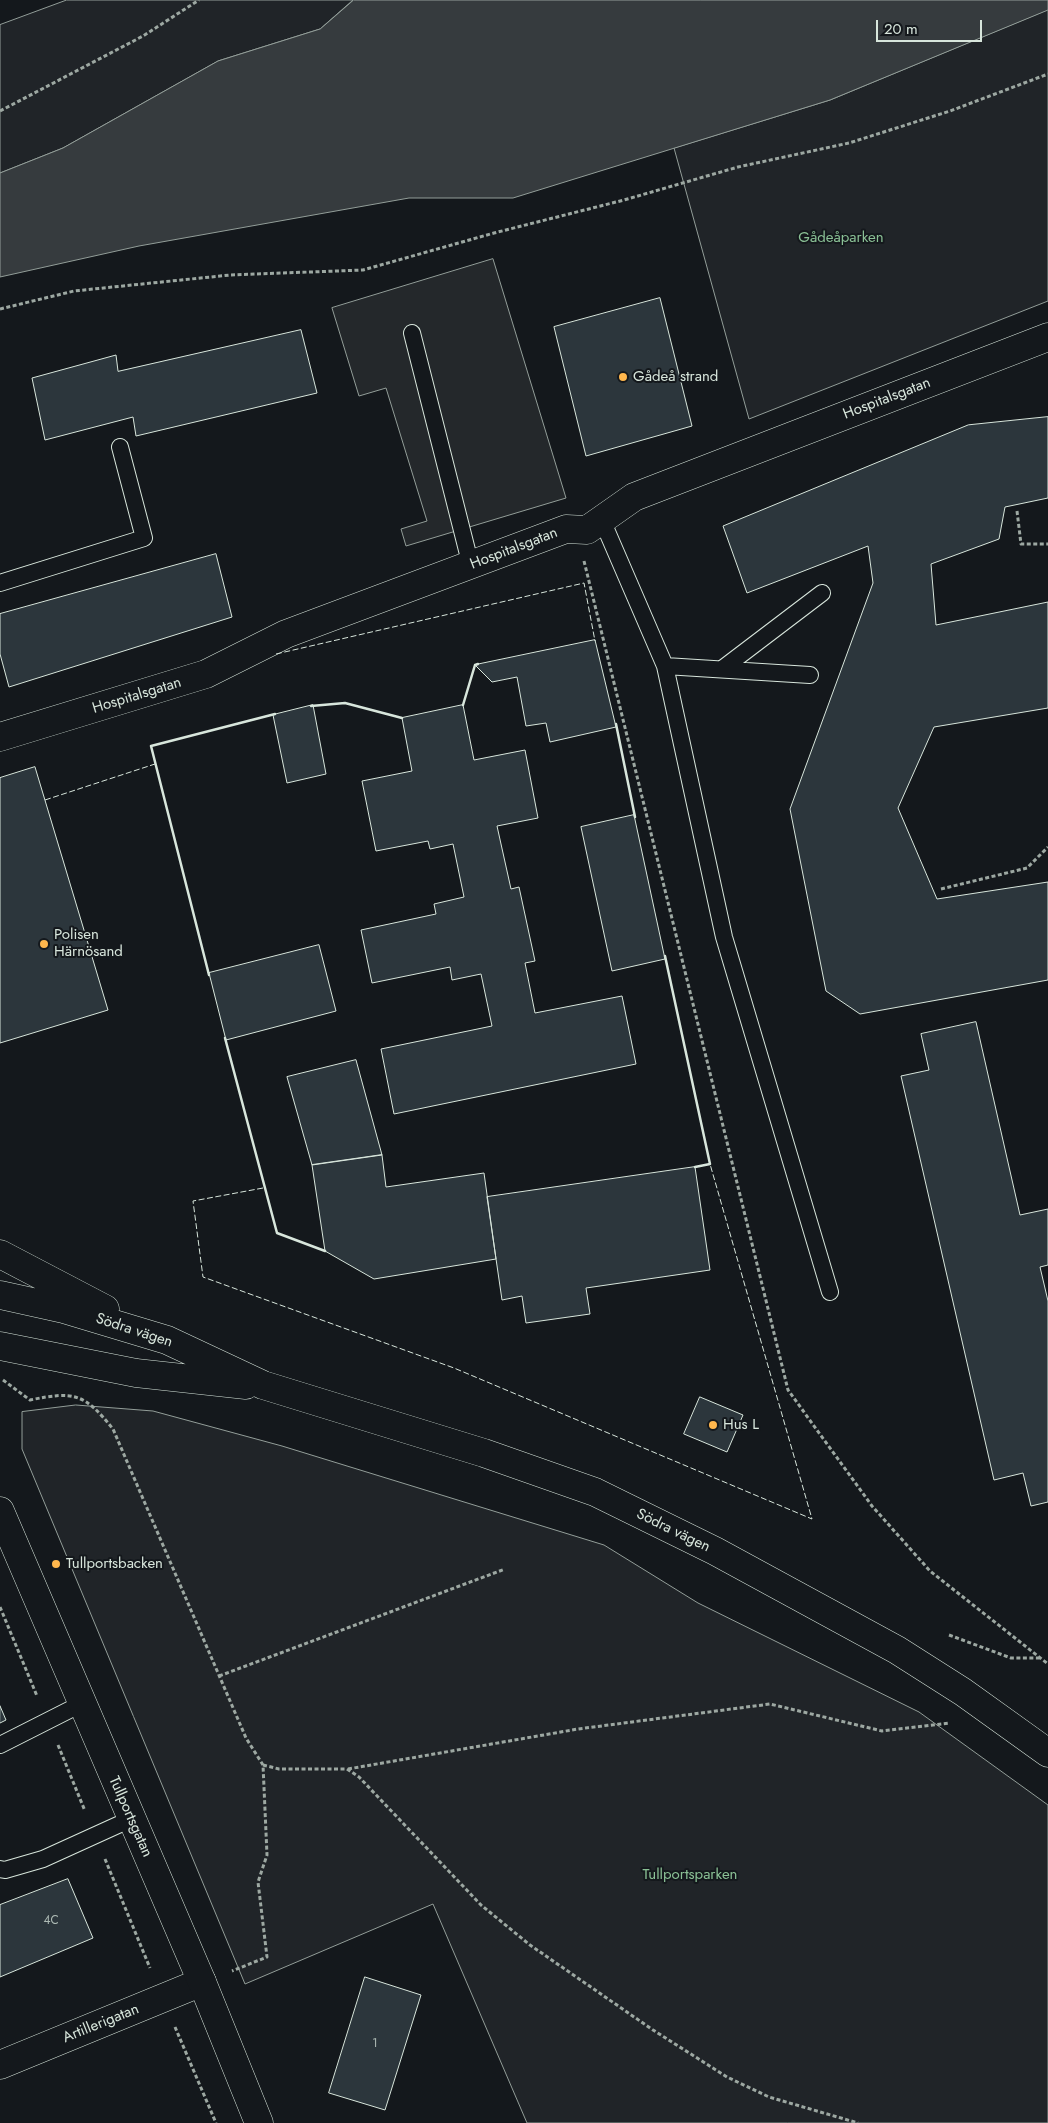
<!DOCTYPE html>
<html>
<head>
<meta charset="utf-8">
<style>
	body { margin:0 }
	#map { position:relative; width:1048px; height:2123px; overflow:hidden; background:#14181c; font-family:Jost,sans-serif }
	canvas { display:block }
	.scale { position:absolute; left:876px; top:20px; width:106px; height:22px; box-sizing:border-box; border:2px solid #d8e6dc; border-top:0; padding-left:6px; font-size:15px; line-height:18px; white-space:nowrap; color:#d8e6dc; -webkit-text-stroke:4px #14181c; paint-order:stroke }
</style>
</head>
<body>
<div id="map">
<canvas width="1048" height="2123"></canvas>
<div class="scale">20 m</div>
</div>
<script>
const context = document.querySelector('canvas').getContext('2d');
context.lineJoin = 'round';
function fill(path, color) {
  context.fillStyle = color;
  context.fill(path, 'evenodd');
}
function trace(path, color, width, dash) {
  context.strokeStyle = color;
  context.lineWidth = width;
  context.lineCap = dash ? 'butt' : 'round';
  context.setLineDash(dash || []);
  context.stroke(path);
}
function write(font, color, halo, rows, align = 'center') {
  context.font = font + ' Jost,sans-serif';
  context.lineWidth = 4;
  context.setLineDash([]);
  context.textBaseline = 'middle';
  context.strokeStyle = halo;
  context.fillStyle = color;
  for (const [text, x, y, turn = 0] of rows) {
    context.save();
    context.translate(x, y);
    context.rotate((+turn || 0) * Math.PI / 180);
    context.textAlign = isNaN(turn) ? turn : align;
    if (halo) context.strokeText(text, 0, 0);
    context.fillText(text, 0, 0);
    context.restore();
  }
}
const green = new Path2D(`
	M67 0H353L320 29 218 61 63 148 0 173V25Z
	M1048 10V301L749 419 674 148 830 100Z
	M76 1405 153 1411 282 1446 604 1545 698 1603 919 1712 1048 1805V2123H527L433 1904 245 1984 22 1449V1412Z`);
fill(green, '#202428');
trace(green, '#939e99', 1);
const parking = new Path2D(`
	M493 259 566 498 406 546 401 529 427 521 386 388 359 396 332 308Z`);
fill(parking, '#24282b');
trace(parking, '#939e99', 1);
const water = new Path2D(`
	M354 0H1048V10L830 100 513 198H409L139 246 0 277V173L63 148 218 61 320 29Z`);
fill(water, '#363b3e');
trace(water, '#939e99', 1);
const building = new Path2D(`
	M660 298 692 426 586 456 554 327Z
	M301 330 317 393 136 436 133 417 45 440 32 378 116 355 118 371Z
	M1048 417V498L1005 507 999 539 931 564 936 625 1048 602V708L934 727 898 808 937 899 1048 882V980L860 1014 826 991 790 809 873 583 868 546 747 593 723 526 968 425Z
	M216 554 232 617 9 687 0 654V614Z
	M595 640 616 727 550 742 546 723 526 726 517 677 492 682 475 665Z
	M313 705 326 774 287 783 273 715Z
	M463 705 474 760 525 750 538 818 497 826 511 889 519 887 535 961 525 963 535 1013 622 996 636 1064 394 1114 381 1049 492 1026 481 974 452 980 450 967 372 983 361 930 436 914 434 904 464 897 453 844 430 849 428 841 376 851 362 781 412 771 402 718Z
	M35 767 108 1010 0 1043V778Z
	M634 815 665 959 612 971 581 827Z
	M319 945 336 1011 226 1040 209 973Z
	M976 1022 1020 1215 1048 1209V1265L1040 1267 1048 1301V1502L1031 1506 1023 1473 994 1480 901 1076 929 1070 921 1034Z
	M356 1060 382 1155 312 1165 287 1077Z
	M382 1155 386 1187 484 1173 496 1259 374 1279 325 1251 312 1165Z
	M695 1167 710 1270 586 1288 590 1314 526 1323 522 1296 502 1300 487 1197Z
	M700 1397 743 1415 727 1452 684 1434Z
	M0 1706 6 1720 0 1723Z
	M68 1879 93 1938 0 1977V1905Z
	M365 1977 421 1995 385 2110 329 2093Z`);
fill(building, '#2c363c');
trace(building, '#d8e6dc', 1);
const service = new Path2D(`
	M412 333 471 566
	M602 520 665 666 724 937 830 1292
	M0 583 144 538 120 447
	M665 666 810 675
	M722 669 822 593
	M0 1745 81 1704
	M0 1869 5 1870 43 1859 131 1819`);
const minor = new Path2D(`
	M0 737 206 674 286 634 566 529 587 530 634 497 1048 337
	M0 2065 202 1982`);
const secondary = new Path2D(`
	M0 1511 202 1982 259 2123`);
const trunk = new Path2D(`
	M0 1254 105 1309
	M0 1295 64 1309 167 1340 263 1385 484 1453 595 1492 715 1551 897 1650 963 1692 1048 1753
	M0 1346 136 1373 246 1385`);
trace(service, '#d8e6dc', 18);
trace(minor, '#d8e6dc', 29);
trace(secondary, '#d8e6dc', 29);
trace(trunk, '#d8e6dc', 29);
trace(new Path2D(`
	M0 111 143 36 199 0
	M0 309 74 291 230 275 363 270 494 233 624 200 738 167 849 143 950 111 1048 74
	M1017 511 1021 544H1048
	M584 561 788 1390 872 1506 930 1571 1048 1664
	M941 889 1027 868 1048 847
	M3 1380 30 1400C74 1391 84 1393 113 1429L246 1738 263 1765 267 1855 258 1882 267 1957 232 1971
	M0 1607 37 1696
	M949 1635 1011 1658H1040
	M219 1676 505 1569
	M58 1745 85 1811
	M263 1765 279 1769H347L359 1777 481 1905 530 1945 653 2030 727 2077 769 2097 858 2123
	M348 1769 578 1729 770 1704 882 1731 950 1723
	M105 1859 150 1968
	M175 2027 216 2123`), '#9da8a2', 3, [4, 2.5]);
trace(service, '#14181c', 16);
trace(minor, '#14181c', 28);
trace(secondary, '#14181c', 28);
trace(trunk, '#14181c', 28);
trace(new Path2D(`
	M276 654 584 583 595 641
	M616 724 635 817
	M45 800 155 764
	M263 1188 193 1201 203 1277 454 1368 812 1519 710 1164 665 956`), '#d8e6dc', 1, [6, 2.5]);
trace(new Path2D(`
	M463 705 475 665 478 664
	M311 706 345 703 402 718
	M616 724 635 817
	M665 956 710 1164 695 1167
	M209 975 151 746 275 714
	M225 1038 277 1233 325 1251`), '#d8e6dc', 2.5);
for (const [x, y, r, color] of [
	[623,377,5,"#ffb74d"],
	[44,944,5,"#ffb74d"],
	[713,1425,5,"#ffb74d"],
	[56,1564,5,"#ffb74d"]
]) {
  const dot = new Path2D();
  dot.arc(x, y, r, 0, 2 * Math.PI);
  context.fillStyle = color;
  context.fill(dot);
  trace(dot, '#14181c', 2);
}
write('12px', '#adbab4', null, [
	["4C",51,1921],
	["1",375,2044]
]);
write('15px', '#8ac095', '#14181c', [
	["Gådeåparken",841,238],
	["Tullportsparken",690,1875]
]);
write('15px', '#d8e6dc', '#14181c', [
	["Gådeå strand",633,377],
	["Polisen",54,935],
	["Härnösand",54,952],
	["Hus L",723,1425],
	["Tullportsbacken",66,1564]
], 'left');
write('15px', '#d8e6dc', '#14181c', [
	["Hospitalsgatan",887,399,-21],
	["Hospitalsgatan",514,549,-21],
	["Hospitalsgatan",137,696,-17],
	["Södra vägen",134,1331,18],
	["Södra vägen",673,1531,26],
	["Tullportsgatan",130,1817,66],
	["Artillerigatan",101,2024,-22]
]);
</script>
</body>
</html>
